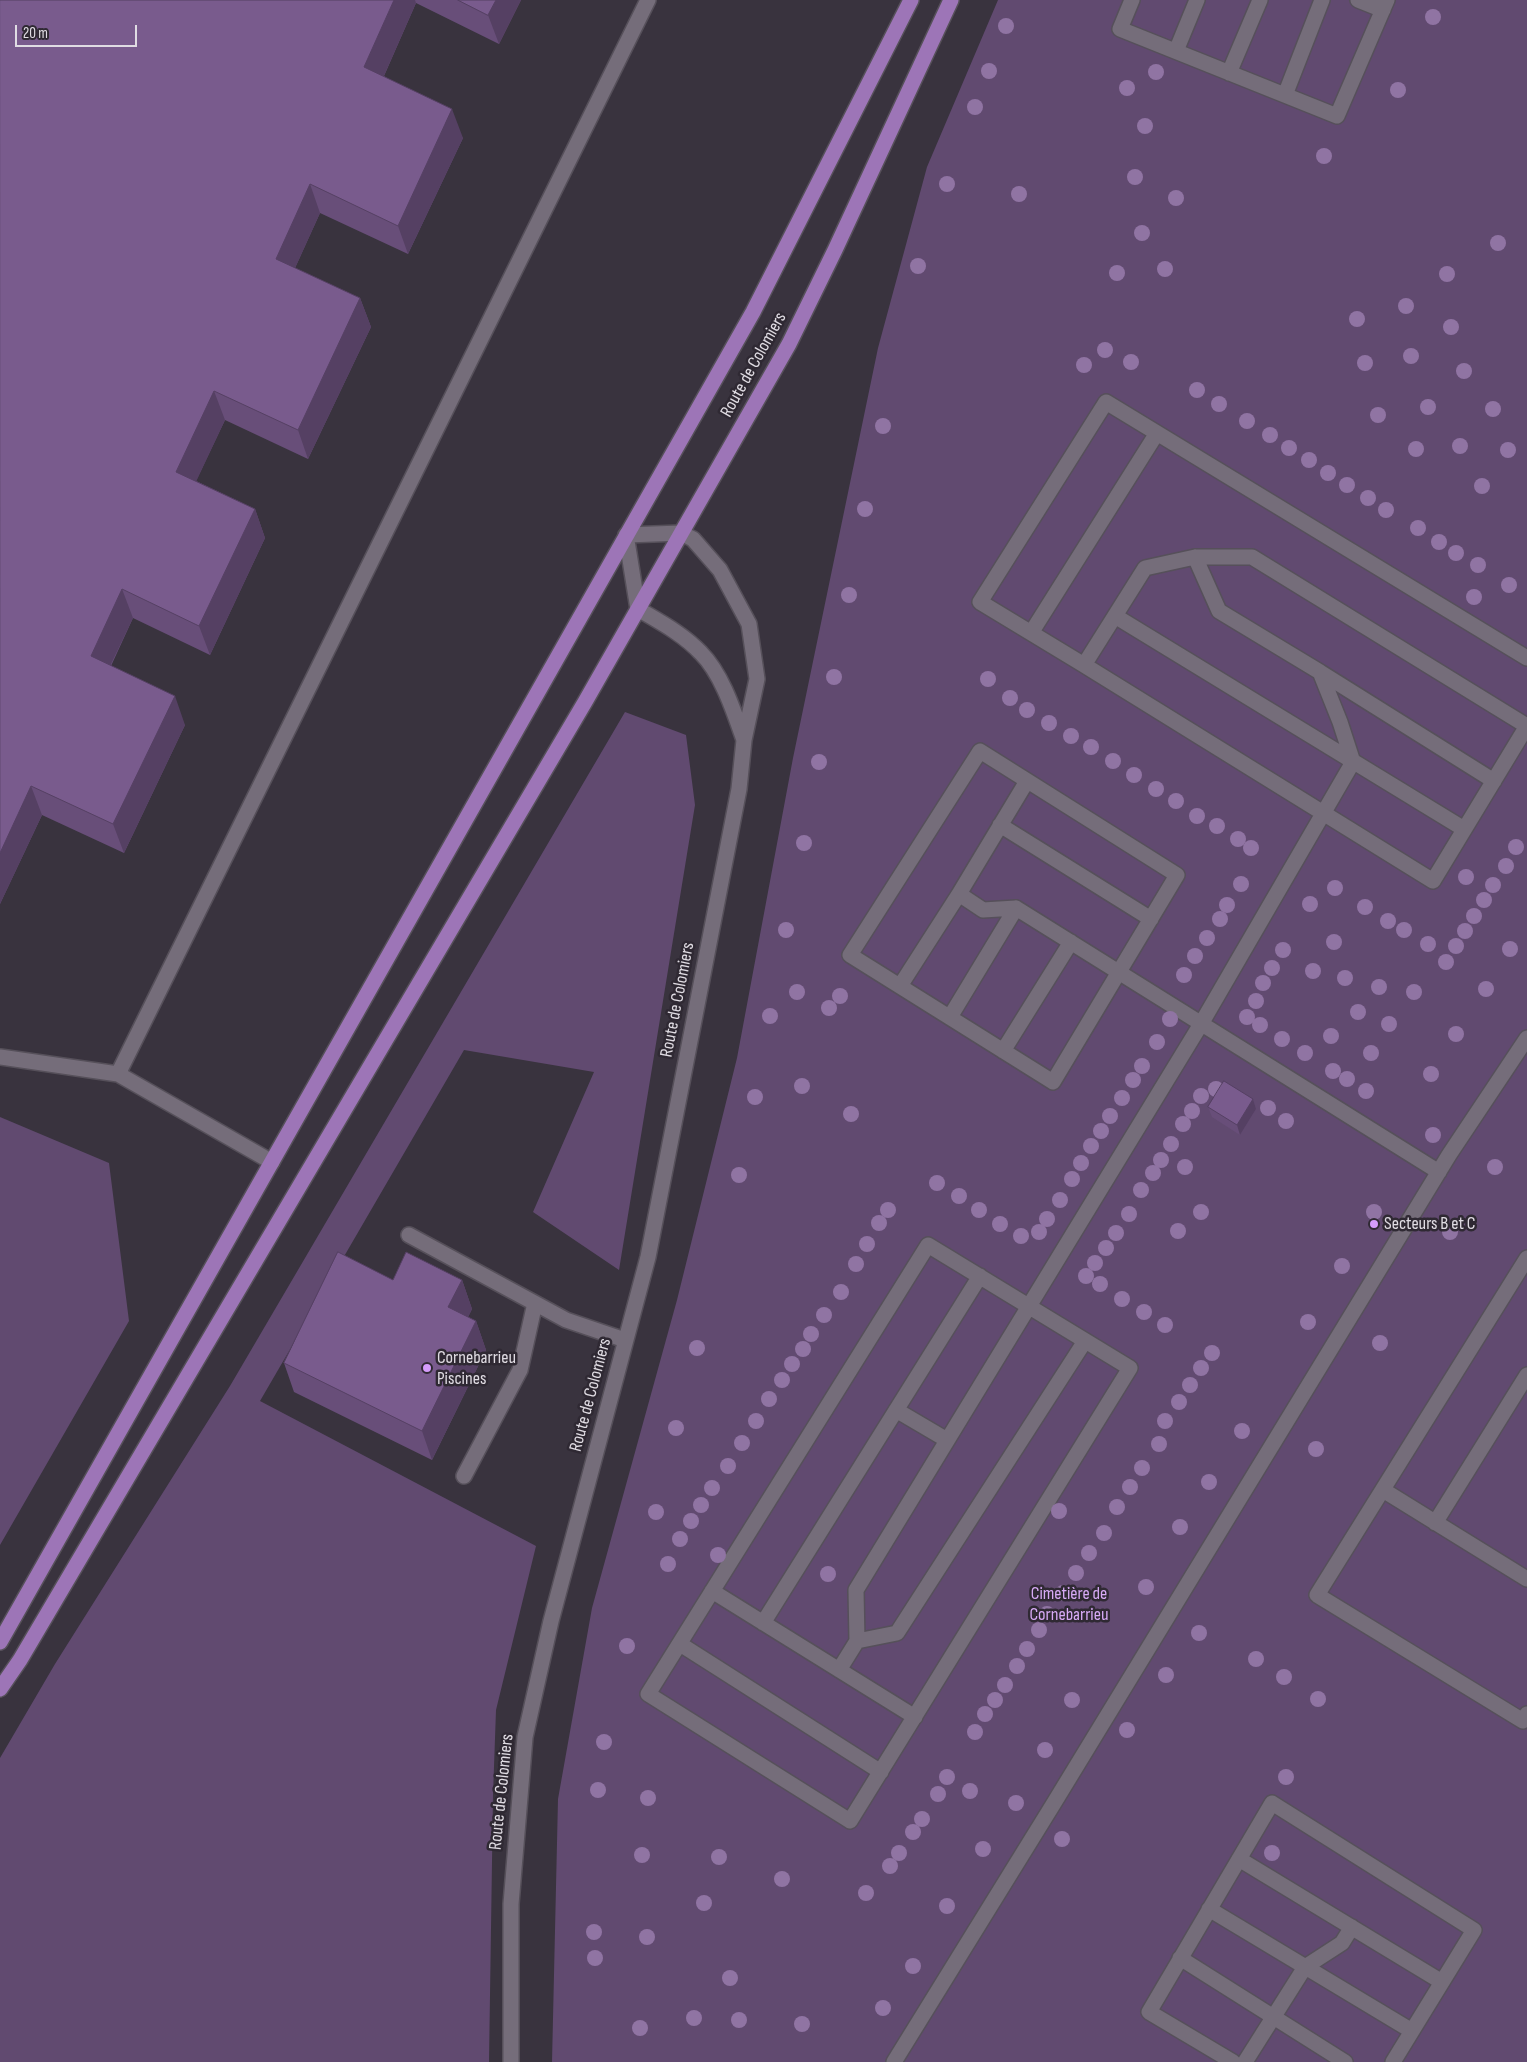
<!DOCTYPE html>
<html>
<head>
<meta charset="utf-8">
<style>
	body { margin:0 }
	#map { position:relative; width:1527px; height:2062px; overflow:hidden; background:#39333e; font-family:"Sofia Sans Condensed",sans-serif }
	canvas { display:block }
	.scale { position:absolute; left:15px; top:25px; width:122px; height:22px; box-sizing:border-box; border:2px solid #e0dce3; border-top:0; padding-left:6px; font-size:15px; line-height:18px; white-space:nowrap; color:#e0dce3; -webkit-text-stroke:4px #2f2933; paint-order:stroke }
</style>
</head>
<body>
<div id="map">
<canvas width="1527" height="2062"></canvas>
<div class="scale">20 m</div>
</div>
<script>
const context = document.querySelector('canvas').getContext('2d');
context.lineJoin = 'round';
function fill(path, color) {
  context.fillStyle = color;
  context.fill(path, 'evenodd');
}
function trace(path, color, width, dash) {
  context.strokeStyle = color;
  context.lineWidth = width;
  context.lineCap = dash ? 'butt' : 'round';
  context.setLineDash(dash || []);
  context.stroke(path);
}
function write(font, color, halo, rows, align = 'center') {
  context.font = font + ' "Sofia Sans Condensed",sans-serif';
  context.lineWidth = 5;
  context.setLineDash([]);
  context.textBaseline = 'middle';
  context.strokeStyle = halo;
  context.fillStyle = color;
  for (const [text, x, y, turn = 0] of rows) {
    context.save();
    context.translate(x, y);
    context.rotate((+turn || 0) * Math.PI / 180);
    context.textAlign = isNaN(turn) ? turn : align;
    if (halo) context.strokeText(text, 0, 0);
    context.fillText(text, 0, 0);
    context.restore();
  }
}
fill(new Path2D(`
	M998 0H1527V2062H552L558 1799 592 1608 677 1300 737 1058 793 758 878 348 927 167Z
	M625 712 686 735 695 805 619 1270 533 1212 594 1072 464 1050 260 1401 536 1546 496 1710 493 1795 489 2062H0V1758L55 1664 230 1386Z
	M0 1117 109 1163 129 1321 0 1545Z`), '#614a70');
const minor = new Path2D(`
	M1132 0 1120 29 1337 116 1387 0
	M1358 0 1383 10
	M1176 51 1197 0
	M1229 73 1260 0
	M1285 95 1322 0
	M1115 616 1464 829
	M1031 633 1157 433
	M1084 665 980 602 1106 402 1527 658
	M1320 672 1494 781
	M1527 726 1252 557H1195L1145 568 1084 665 1433 881 1527 726
	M980 751 1177 875 1053 1082 850 955Z
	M1000 825 1151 919
	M959 894 1027 781
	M900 986 959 894 983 910 1016 908 1439 1172
	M950 1017 1016 908
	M1003 1051 1071 942
	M0 1057 118 1074 648 0
	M118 1074 272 1162
	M409 1235 566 1320 625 1340
	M928 1245 1130 1368 850 1821 648 1694Z
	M1527 1258 1317 1595 1523 1721 1527 1714
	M896 1410 947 1440
	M464 1476 520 1370 535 1303
	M1383 1490 1527 1579
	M1435 1523 1527 1375
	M712 1591 915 1717
	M763 1623 980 1276
	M857 1641 897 1633 1085 1341
	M680 1644 881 1772
	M839 1670 857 1641 856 1590 1201 1024 1353 762 1340 722 1320 672 1219 611 1195 557
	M1239 1859 1442 1982
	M1209 1909 1412 2031
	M1180 1958 1345 2062
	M511 2062V1904L525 1737 551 1621 648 1257 739 789 744 740 757 679 749 624 720 570 693 539 681 533 626 535 638 609C660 622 683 634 701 653 722 674 734 712 744 740
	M894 2062 1054 1803 1449 1155 1527 1038
	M1233 2062 1149 2012 1272 1803 1474 1930 1393 2062
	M1245 2062 1305 1967 1342 1943 1352 1927`);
const major = new Path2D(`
	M0 1642 753 312 911 0
	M0 1689 20 1660 585 702 789 344 835 250 951 0`);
trace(minor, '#56505a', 18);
trace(major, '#56505a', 18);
trace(minor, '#756d7a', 15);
trace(major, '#9d75b7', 15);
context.fillStyle = '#9074a3';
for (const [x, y] of [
	[1433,17],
	[1006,26],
	[989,71],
	[1156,72],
	[1127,88],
	[1398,90],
	[975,107],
	[1145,126],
	[1324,156],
	[1135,177],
	[947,184],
	[1019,194],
	[1176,198],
	[1142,233],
	[1498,243],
	[918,266],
	[1165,269],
	[1117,273],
	[1447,274],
	[1406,306],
	[1357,319],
	[1451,327],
	[1105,350],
	[1411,356],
	[1131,362],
	[1365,363],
	[1084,365],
	[1464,371],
	[1197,390],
	[1219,404],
	[1428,407],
	[1493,409],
	[1378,415],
	[1247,421],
	[883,426],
	[1270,435],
	[1460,446],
	[1289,448],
	[1416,449],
	[1508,450],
	[1309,460],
	[1328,473],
	[1347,485],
	[1482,486],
	[1368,498],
	[865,509],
	[1386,510],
	[1418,528],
	[1439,542],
	[1456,553],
	[1478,565],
	[1509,585],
	[849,595],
	[1474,597],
	[834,677],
	[988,679],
	[1010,698],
	[1027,710],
	[1049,723],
	[1071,736],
	[1091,747],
	[1113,761],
	[819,762],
	[1134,775],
	[1156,789],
	[1176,801],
	[1197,816],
	[1217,826],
	[1238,839],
	[804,843],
	[1516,847],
	[1251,848],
	[1506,866],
	[1466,877],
	[1241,884],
	[1493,885],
	[1335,888],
	[1484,900],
	[1310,904],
	[1227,905],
	[1365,907],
	[1474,916],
	[1220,919],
	[1388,921],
	[786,930],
	[1404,930],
	[1465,931],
	[1207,938],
	[1334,942],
	[1428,944],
	[1456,946],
	[1510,949],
	[1283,950],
	[1195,956],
	[1446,962],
	[1272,968],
	[1313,971],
	[1184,975],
	[1345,978],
	[1263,983],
	[1379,987],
	[1486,989],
	[797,992],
	[1414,992],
	[840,996],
	[1256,1001],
	[829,1008],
	[1358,1012],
	[770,1016],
	[1247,1017],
	[1170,1019],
	[1389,1024],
	[1260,1025],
	[1456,1034],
	[1331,1036],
	[1282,1039],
	[1157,1042],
	[1305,1053],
	[1371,1053],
	[1142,1066],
	[1333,1071],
	[1431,1074],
	[1347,1079],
	[1133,1080],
	[802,1086],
	[1216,1089],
	[1366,1091],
	[1201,1096],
	[755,1097],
	[1122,1098],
	[1268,1108],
	[1192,1111],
	[851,1114],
	[1110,1116],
	[1286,1121],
	[1183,1124],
	[1101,1131],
	[1433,1135],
	[1171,1144],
	[1091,1146],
	[1161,1160],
	[1081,1163],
	[1185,1167],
	[1495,1167],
	[1153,1173],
	[739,1175],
	[1072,1179],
	[937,1183],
	[1141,1190],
	[959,1196],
	[1060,1200],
	[888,1210],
	[979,1210],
	[1201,1212],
	[1374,1212],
	[1129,1214],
	[1047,1219],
	[879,1223],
	[1000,1224],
	[1178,1231],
	[1039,1232],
	[1450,1232],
	[1116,1233],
	[1021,1236],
	[867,1244],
	[1106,1248],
	[1095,1263],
	[856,1264],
	[1342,1266],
	[1086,1276],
	[1100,1284],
	[841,1292],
	[1122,1299],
	[1144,1312],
	[824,1315],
	[1308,1322],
	[1165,1325],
	[811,1334],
	[1380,1343],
	[697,1348],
	[803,1349],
	[1212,1353],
	[792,1364],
	[1201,1368],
	[782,1380],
	[1190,1385],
	[769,1399],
	[1179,1402],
	[756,1421],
	[1165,1421],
	[676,1428],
	[1242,1431],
	[742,1443],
	[1159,1444],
	[1316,1449],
	[728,1466],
	[1142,1468],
	[1209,1482],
	[1130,1487],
	[712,1488],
	[701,1505],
	[1117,1507],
	[1059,1511],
	[656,1512],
	[691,1521],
	[1180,1527],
	[1104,1533],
	[680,1539],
	[1089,1553],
	[718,1555],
	[668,1564],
	[1076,1573],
	[828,1574],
	[1146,1587],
	[1063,1593],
	[1047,1614],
	[1039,1630],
	[1199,1633],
	[627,1646],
	[1027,1649],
	[1256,1659],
	[1017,1666],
	[1166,1675],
	[1284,1677],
	[1005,1685],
	[1318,1699],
	[995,1700],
	[1072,1700],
	[985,1714],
	[1127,1730],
	[975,1732],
	[604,1742],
	[1045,1750],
	[947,1777],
	[1286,1777],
	[598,1790],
	[970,1791],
	[938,1794],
	[648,1798],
	[1016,1803],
	[922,1819],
	[913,1832],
	[1062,1839],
	[983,1849],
	[899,1853],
	[1272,1853],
	[642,1855],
	[719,1857],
	[890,1866],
	[782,1879],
	[866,1893],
	[704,1903],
	[947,1906],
	[594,1932],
	[647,1937],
	[595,1958],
	[913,1966],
	[730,1978],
	[883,2008],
	[694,2018],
	[739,2020],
	[802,2024],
	[640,2028]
]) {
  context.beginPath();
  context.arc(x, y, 8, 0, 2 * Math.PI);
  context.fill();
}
fill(new Path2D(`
	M0 0H521L499 44 416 3 384 76 463 138 408 254 320 213 295 268 360 298 371 327 308 459 225 420 196 481 255 509 265 538 210 655 133 618 111 666 185 725 124 853 42 815 0 904Z
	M1253 1099 1256 1109 1240 1135 1212 1117 1208 1107Z
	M393 1280H462L472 1309 468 1317 476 1321 486 1350 432 1460 294 1392 284 1363Z`), '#684e79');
fill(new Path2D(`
	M394 0H415L416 3 375 96 364 67Z
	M496 0H521L499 44 488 15Z
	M452 109 463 138 408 254 398 226Z
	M310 184 320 213 286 288 276 259Z
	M360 298 371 327 308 459 298 430Z
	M214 391 225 420 187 501 176 472Z
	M255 509 265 538 210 655 199 626Z
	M122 589 133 618 101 685 91 656Z
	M175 696 185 725 124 853 113 824Z
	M31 786 42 815 0 904V853Z
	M1253 1099 1256 1109 1240 1135 1237 1125Z
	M462 1280 472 1309 459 1336 448 1307Z
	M476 1321 486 1350 432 1460 422 1431Z`), '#554063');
const building = new Path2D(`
	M0 0H394L364 67 452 109 398 226 310 184 276 259 360 298 298 430 214 391 176 472 255 509 199 626 122 589 91 656 175 696 113 824 31 786 0 853Z
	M458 0H496L488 15Z
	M1224 1081 1253 1099 1237 1125 1208 1107Z
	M338 1252 393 1280 406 1252 462 1280 448 1307 476 1321 422 1431 284 1363Z`);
fill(building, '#795b8d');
trace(building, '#554063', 1);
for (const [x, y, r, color] of [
	[1374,1224,5,"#d59cfb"],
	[427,1368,5,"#d59cfb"]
]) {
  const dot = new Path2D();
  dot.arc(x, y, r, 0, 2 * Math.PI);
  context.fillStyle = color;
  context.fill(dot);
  trace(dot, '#2f2933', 2);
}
write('18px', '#e0dce3', '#2f2933', [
	["Route de Colomiers",754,365,-61],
	["Route de Colomiers",678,1000,-79],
	["Route de Colomiers",591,1395,-75],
	["Route de Colomiers",502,1792,-84]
]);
write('18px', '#e0dce3', '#2f2933', [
	["Secteurs B et C",1384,1224],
	["Cornebarrieu",437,1358],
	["Piscines",437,1379]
], 'left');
write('18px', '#d7aaf6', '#2f2933', [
	["Cimetière de",1069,1594],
	["Cornebarrieu",1069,1615]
]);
</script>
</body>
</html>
